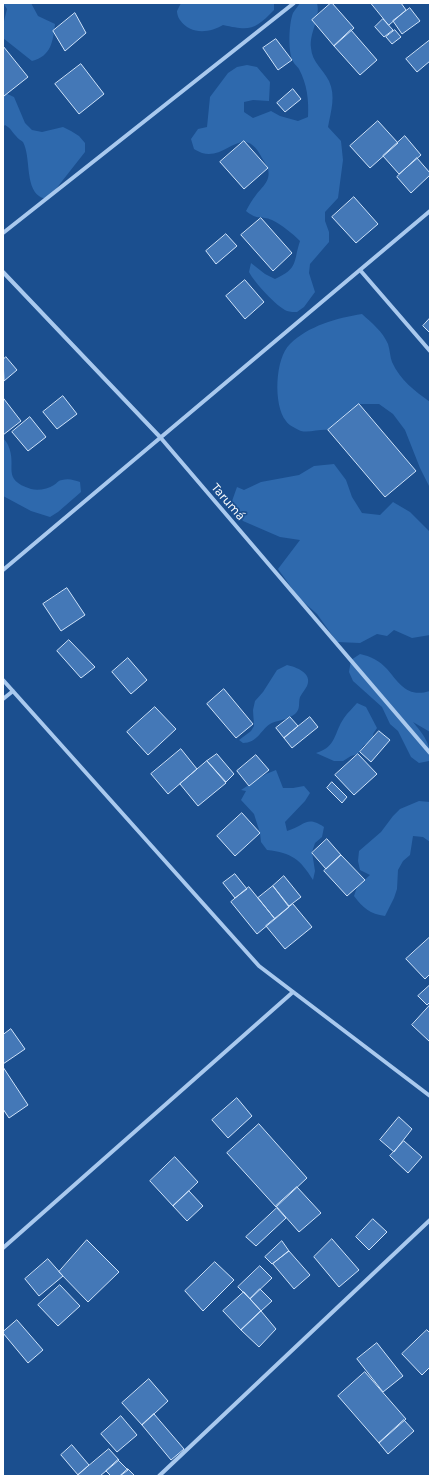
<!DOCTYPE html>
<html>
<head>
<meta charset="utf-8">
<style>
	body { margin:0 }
	#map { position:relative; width:433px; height:1479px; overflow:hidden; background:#1b4f8f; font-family:Karla,sans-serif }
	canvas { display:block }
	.frame { position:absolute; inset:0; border:4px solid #fff; pointer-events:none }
</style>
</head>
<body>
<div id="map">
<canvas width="433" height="1479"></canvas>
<div class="frame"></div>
</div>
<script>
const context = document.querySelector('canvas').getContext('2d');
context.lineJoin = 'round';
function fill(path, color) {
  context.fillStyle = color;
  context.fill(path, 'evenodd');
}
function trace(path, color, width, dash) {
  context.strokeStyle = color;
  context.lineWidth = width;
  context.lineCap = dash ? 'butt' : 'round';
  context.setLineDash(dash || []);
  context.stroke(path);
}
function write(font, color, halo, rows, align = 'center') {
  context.font = font + ' Karla,sans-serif';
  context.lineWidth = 3.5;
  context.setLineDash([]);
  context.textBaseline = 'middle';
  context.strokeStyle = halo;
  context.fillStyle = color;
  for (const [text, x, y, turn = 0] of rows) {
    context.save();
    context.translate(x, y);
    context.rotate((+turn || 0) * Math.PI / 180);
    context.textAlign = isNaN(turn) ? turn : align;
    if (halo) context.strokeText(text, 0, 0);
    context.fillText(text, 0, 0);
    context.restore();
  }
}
fill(new Path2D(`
	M3 3H31L38 16 55 24C53 42 51 56 32 61L3 38V25L7 9Z
	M181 3H274V10C255 30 250 31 223 25 210 33 190 35 180 20 178 18 177 13 177 11Z
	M300 3H317C321 19 309 32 311 48 312 62 323 69 329 81 336 96 331 111 328 127L341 141 343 160 338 198 325 212V221L329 232V242L310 264 309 273 315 292 304 307 297 312C294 312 290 312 287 311 277 307 254 282 249 272L251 263 265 274 275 279C299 268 293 262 300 241 292 233 282 225 272 220 261 215 258 221 246 211 249 205 252 200 256 195 262 187 271 181 268 169 267 165 264 162 262 158 243 121 227 161 202 153 199 152 196 150 194 149L191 139 198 129 207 127 210 97 228 73 237 67 247 65 257 67 270 82 269 101 253 100 244 102V112L253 118 271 111 280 116 298 121 308 117C309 100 307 84 299 69 297 66 293 63 292 59 288 49 289 23 293 13 295 10 298 6 300 3Z
	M3 92 14 97 25 123 32 130 42 132 63 127 71 131 79 136 85 143V152L48 199C45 198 41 198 39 196 25 186 31 157 23 142 21 140 18 139 16 136 11 131 12 129 5 125L3 127Z
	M362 314C372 323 383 332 388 344 390 350 390 357 392 362 400 380 415 391 430 402V488L420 468 405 430 393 414 379 404H359L328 430C320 429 309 433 301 431 297 429 288 425 286 421 273 405 275 358 290 344 308 326 337 318 362 314Z
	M3 438C5 440 7 443 8 445 18 467 0 479 31 489 38 491 48 489 54 485 57 483 59 480 62 480 69 478 74 480 80 482L81 492 58 512 50 517 31 511 5 497 3 496Z
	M334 464 346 480 352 497 362 513 380 515 393 502 410 512 430 532V635L412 638 394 630 387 636 377 634 360 643 337 642 317 614 299 598 278 569 300 540 280 537 243 521 231 504 237 487 244 490 261 482 299 475 314 466Z
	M360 654C370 656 380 661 387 669 400 684 407 698 430 691V732L413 722C422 733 433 745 429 761L419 763 411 757 398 731 390 724 382 707 353 681 349 672 351 660Z
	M287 665C296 667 313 673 307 686 305 690 302 693 300 697 298 703 301 709 295 714 286 721 276 720 270 724 260 731 257 743 243 743L239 740 251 731 254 726 253 710 255 701 263 692 277 670Z
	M357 703 366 707 377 728 373 734 374 742 364 745 358 754 351 756 343 761H334L316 753C337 747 334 732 344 718 348 712 353 708 357 703Z
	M276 770 283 788H293L304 786 310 793 305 801 285 822 287 831C305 826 306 815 324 827L322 837 315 843 312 852 315 871 313 880C300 859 292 853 267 850L261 842 260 833 254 814 241 800 246 791 241 790 266 774Z
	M419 801 430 802V842L423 837 413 836 410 855 403 861 398 870 397 889 394 898 385 916C370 914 363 908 354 896L357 887 370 875 360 870 358 861 359 851 381 832 393 816 400 809Z`), '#2e69ad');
const building = new Path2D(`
	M331 3H332L354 28 334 46 312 20Z
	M371 3H401L406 10 389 25Z
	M410 8 420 21 402 34 393 21Z
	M75 13 86 33 65 51 53 31Z
	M383 19 393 30 384 37 375 27Z
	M351 30 377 60 360 75 334 46Z
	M395 30 401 37 392 44 386 37Z
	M276 39 292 60 278 70 263 48Z
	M430 40V61L417 72 406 59Z
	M3 46 28 77 4 96 3 95Z
	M81 64 104 94 79 114 55 84Z
	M293 89 301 99 285 112 277 103Z
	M378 121 398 143 370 168 350 146Z
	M405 136 421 155 399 174 383 156Z
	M244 141 268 168 244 189 220 162Z
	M417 158 430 173V175L411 193 397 177Z
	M354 197 378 224 356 243 332 217Z
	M261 218 292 253 273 271 241 235Z
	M226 234 237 246 216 264 206 251Z
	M245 280 264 302 245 319 226 296Z
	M430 318V333L423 326Z
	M6 357 17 370 4 381 3 360Z
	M63 396 77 414 57 429 43 412Z
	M4 399 21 421 3 435V400Z
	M359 404 416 471 385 497 328 430Z
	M30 417 46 437 28 451 12 432Z
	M67 588 85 615 61 631 43 604Z
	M69 640 95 667 81 678 57 651Z
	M128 658 147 680 131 694 112 672Z
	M224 689 253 724 236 738 207 704Z
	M155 707 176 729 148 755 127 732Z
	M290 717 298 726 284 738 276 728Z
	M310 717 318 727 292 748 284 738Z
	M379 731 390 740 371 762 360 752Z
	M181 749 197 769 168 794 151 774Z
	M217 754 234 774 226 782 207 761Z
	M358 754 377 774 354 795 335 775Z
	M256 755 269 770 249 786 237 771Z
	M207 761 226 783 198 806 180 784Z
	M332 782 347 797 342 803 327 788Z
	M242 813 260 833 235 856 217 836Z
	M327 839 341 855 326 869 312 853Z
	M341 855 365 880 347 896 324 871Z
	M235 874 247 889 235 898 223 883Z
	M284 876 301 897 289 906 273 886Z
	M273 886 289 907 275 919 258 898Z
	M249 887 275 919 257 934 231 902Z
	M293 904 312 927 285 949 266 926Z
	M430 937V974L425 979 406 959Z
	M430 985V1002L427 1005 418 996Z
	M430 1005V1042L412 1025Z
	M11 1029 25 1049 3 1064V1035Z
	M3 1067 28 1105 9 1118 3 1109Z
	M237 1098 252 1116 228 1138 212 1120Z
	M399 1117 412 1129 394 1152 380 1140Z
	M259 1124 307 1178 276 1207 227 1153Z
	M404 1141 422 1157 408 1173 390 1156Z
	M175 1157 198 1182 173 1206 150 1181Z
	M297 1187 321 1213 299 1232 276 1206Z
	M189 1191 203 1206 187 1221 173 1206Z
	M277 1208 286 1218 256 1246 246 1237Z
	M373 1219 387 1232 369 1250 356 1237Z
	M332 1239 359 1270 339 1287 314 1257Z
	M87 1240 119 1272 88 1302 59 1272Z
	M282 1241 289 1251 272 1264 265 1257Z
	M289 1251 310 1275 294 1289 273 1264Z
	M48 1259 63 1276 39 1296 25 1279Z
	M215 1262 234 1280 203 1311 185 1291Z
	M260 1266 272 1278 250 1299 238 1287Z
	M60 1285 80 1306 58 1326 38 1305Z
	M260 1289 272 1301 261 1311 250 1299Z
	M244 1292 261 1311 241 1330 223 1311Z
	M261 1311 276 1329 259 1347 241 1330Z
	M17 1320 43 1350 28 1363 3 1333V1332Z
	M427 1330 430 1333V1367L422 1375 402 1354Z
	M377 1343 403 1376 383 1392 357 1359Z
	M365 1372 406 1419 379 1443 338 1396Z
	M149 1379 168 1401 142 1425 122 1403Z
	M154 1414 184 1449 171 1460 142 1425Z
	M121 1416 137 1435 117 1452 101 1434Z
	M404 1420 414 1431 388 1454 379 1443Z
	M72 1445 89 1465 78 1475 61 1455Z
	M109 1449 119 1460 100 1476H79L78 1475Z
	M118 1460 128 1470 120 1476H111L106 1471Z
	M128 1469 135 1476H120Z`);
fill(building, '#4478b7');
trace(building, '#cfe3fa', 1);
trace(new Path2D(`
	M3 233 294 3
	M360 270 430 351
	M3 272 160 437 430 753
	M3 570 430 211
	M3 680 259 966 430 1096
	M3 699 13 691
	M3 1248 293 992
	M159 1476 430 1220`), '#a9c9ee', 4);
write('13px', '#fff', '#1b4f8f', [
	["Tarumá",228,502,49]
]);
</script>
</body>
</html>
